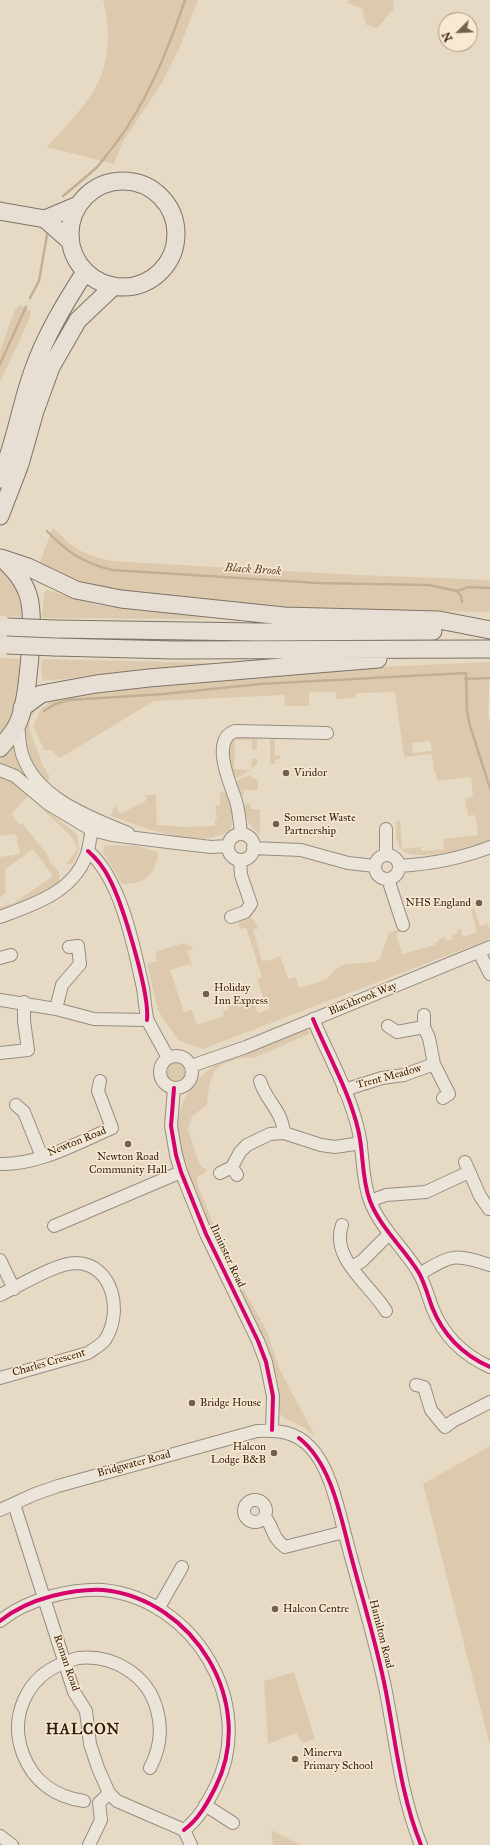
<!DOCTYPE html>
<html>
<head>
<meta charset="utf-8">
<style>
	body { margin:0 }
	#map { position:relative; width:490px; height:1845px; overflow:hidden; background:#e7dac5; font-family:"IM FELL Great Primer",serif }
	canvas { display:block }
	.north { position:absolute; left:438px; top:12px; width:40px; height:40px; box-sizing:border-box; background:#f8e9d0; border:1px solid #a99783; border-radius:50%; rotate:246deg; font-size:11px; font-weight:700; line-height:16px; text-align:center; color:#331d10 }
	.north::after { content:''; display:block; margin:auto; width:14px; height:18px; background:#725f4f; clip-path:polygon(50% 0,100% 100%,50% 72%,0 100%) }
</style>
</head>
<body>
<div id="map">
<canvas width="490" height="1845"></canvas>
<div class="north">N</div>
</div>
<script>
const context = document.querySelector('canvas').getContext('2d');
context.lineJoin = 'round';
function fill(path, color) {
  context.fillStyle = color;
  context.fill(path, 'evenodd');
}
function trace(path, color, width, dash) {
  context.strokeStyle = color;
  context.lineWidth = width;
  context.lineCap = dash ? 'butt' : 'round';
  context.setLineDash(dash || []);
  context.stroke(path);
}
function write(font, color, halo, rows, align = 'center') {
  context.font = font + ' "IM FELL Great Primer",serif';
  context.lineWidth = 3;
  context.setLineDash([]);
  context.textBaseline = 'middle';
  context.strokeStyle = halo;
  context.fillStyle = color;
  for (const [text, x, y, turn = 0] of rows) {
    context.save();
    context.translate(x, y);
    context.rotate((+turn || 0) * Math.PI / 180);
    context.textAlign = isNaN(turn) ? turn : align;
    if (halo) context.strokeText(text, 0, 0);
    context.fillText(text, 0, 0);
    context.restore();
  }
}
fill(new Path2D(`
	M103 0H198L179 49 162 83 122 143 114 164 47 147C63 129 80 112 93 92 110 66 111 29 103 0Z
	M349 0H393L394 9 377 28 366 25 362 8 347 3Z
	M20 305 31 311 29 320 0 382V351L15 309Z
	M53 527C75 550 80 553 111 561L358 575 490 580V612L257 608 86 587 39 565Z
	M0 566 6 571 21 595 24 617 0 616Z
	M47 590 97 605 188 614 205 619 42 618 44 592Z
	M0 658 21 659C18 687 17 715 0 739Z
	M42 659 215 663 43 681 41 670Z
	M490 662 488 716 490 722V840C474 846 409 866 399 847 396 840 396 829 396 822L400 820 402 849 421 847V851L444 849 443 839 478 835 475 815 468 816 465 798 473 797 471 777 437 781 436 772H434L432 754 404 757 395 692 358 693 354 698 336 699V692H309V706H285L284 695 154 701 60 758 51 750H44L33 725 41 709 52 700 110 690 306 670ZM430 741 432 751 413 753 412 743Z
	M39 704 29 721V727L43 766 49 775 48 784C26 763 13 726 39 704Z
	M261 735V738L257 739V750H252V740H235L234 769 251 770 252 759H257V764C248 772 243 777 232 779L227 745 231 737Z
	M270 738 275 739V755H280V759L275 760V764H270Z
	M13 744 21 759 19 763 22 768 26 769 42 790 7 766 0 764V759Z
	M0 775 22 787 28 796 11 814 20 825 22 823 47 854 51 864 59 872 60 878C58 894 14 904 0 909V907L14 903 53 876 33 849 7 868 5 871 6 892 0 898V857L20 854 16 834 0 836Z
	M250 775 255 779 258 780V790H244V795H240L235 781Z
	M220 792 227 793 233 809V818L230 830C204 852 138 826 111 816L115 805 120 814 147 800 145 795H156L157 825 178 826V827L215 826V819H217L215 806 220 805Z
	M248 803 250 804 251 809H260V836L248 822 242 808Z
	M44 808 77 834 79 850 73 864H66L78 848 71 836 43 810Z
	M110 845 137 846 158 852C156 876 145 884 122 884L103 852 104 846Z
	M474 908 480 926 487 923 488 927H490V939L203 1049 178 1040 158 1011 147 964 157 961 155 954 158 951 184 943 191 946 193 949 187 951 192 965 190 966 189 964 170 970 184 1012 192 1010 197 1025 224 1016 223 1011 229 1009 228 1006 245 999 254 1002 258 1013 270 1009 268 1004 265 1005 257 979 262 977 246 928 240 929 238 923 241 918C250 915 256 919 258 929H253L262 961 267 960 268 961 280 956 288 979 296 977 299 988 326 980 336 969 345 964 375 962 380 958 389 933 398 930 401 932 396 934 402 954 435 945V943L439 942V939L445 937 447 941 453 939 452 935 458 933 457 930 460 929 463 937 477 932 471 909Z
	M307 1028 310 1033 307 1035 253 1058C243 1056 222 1062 215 1071 209 1080 208 1095 207 1105L192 1116 188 1130 199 1163 203 1168 207 1169 205 1173 197 1177 198 1186 213 1223V1228L211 1229 208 1225C184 1168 151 1107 217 1064Z
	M165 1072a11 11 0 1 1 22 0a11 11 0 1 1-22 0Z
	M244 1290 267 1331 279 1368 316 1438 305 1428 284 1418 280 1414 276 1377 269 1355 241 1294 242 1291Z
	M490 1446V1746L423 1484Z
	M294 1672 315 1739 302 1743 296 1733 268 1744 264 1681Z
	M271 1830 301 1845H273Z`), '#ddcaae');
trace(new Path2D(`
	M63 196C74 187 85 178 96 168 102 162 107 154 113 147 147 103 167 52 185 0
	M30 298 39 281 47 235
	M0 364 26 307
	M47 531C67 552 83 563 112 570L318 583 429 585 457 591 461 596 462 602
	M457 591 469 587 490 588
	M465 679 490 678
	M44 711 55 704 69 700 164 694 260 684 466 673 467 712 470 726 490 788`), '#c3af93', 2.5);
const minor = new Path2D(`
	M18 723C19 733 19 744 22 754 36 798 89 817 128 833
	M0 770 15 776 47 803 92 830 112 835 168 842 211 847 228 846
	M386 829V855
	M241 834C240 824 239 811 236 801 230 783 210 740 235 731L327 733
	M228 847a13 13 0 1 1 26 0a13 13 0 1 1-26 0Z
	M253 848 301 850 348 863 375 866
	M88 851C121 879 134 947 143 988 144 994 146 1017 148 1021 154 1033 162 1046 168 1058
	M375 867a12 12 0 1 1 24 0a12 12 0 1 1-24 0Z
	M399 866C431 864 460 859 490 847
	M388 879 403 925
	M0 917C35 904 77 891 88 850 90 842 91 832 93 823
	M231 917 245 912 251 904 241 875 240 860
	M479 952 490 974
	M0 958 11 955
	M0 1000 56 1009 94 1019 147 1020
	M56 1009 62 985 80 964 78 946 69 947
	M424 1015V1027
	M313 1019C328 1055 349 1091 358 1129 364 1153 361 1177 370 1201 381 1229 404 1248 419 1273 425 1284 428 1296 432 1307 443 1335 463 1355 490 1367
	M388 1026 397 1032 424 1027 429 1038 434 1064 449 1094 443 1098
	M0 1053 28 1050 24 1021V1002
	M160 1072a16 16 0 1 1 32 0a16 16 0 1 1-32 0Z
	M191 1066 246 1047 490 947
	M260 1081C266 1101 282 1110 284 1133
	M174 1088 171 1126 176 1155 181 1172 206 1234 258 1341 266 1362 273 1396 272 1430
	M344 1090 382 1078 404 1075 434 1064
	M16 1105 24 1112 42 1157
	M465 1162 480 1196 489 1209
	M0 1164C39 1165 77 1143 112 1128L98 1091 100 1081
	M220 1173 232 1167
	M237 1175 232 1167 240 1152 247 1145 270 1134 284 1133 321 1145 335 1147 361 1143
	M370 1201 386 1195 426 1192 469 1172
	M342 1225C330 1259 371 1285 386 1311
	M54 1226 181 1172
	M0 1260 14 1289
	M352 1267 362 1261 389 1234
	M419 1274C453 1255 452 1253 490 1265
	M0 1295C19 1286 56 1263 76 1263 114 1264 123 1313 105 1340 101 1345 94 1349 88 1353L0 1378
	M416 1385 424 1387 431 1410 445 1427 453 1421 490 1402
	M244 1511a11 11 0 1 1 22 0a11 11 0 1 1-22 0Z
	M14 1504 74 1692 86 1711 90 1744 98 1768 109 1793 117 1801 184 1830 191 1845
	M0 1510 35 1494 58 1486 257 1431C277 1430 295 1431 310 1447 331 1468 339 1513 347 1542 360 1592 376 1641 386 1692 396 1743 401 1796 421 1845
	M265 1517C274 1528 272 1538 285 1547L344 1532
	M158 1609 182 1567
	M0 1621C15 1609 33 1601 52 1596 68 1592 85 1589 103 1590 194 1599 257 1703 216 1786 208 1802 199 1819 184 1830
	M84 1801C55 1797 33 1781 23 1754 9 1717 26 1677 64 1663 68 1662 73 1659 78 1658 113 1654 148 1675 157 1710 163 1731 160 1749 150 1768
	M205 1805 233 1823
	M0 1836 12 1845
	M89 1845 101 1820 99 1803 109 1793`);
const highway = new Path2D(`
	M70 234a53 53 0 1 1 106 0a53 53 0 1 1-106 0Z
	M0 211 45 219 70 241
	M45 219 78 205
	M0 479C15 444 20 407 33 371 45 336 65 303 85 272
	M0 516 20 464 35 411 51 367 78 320 114 286
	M1 558 28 567 76 590 121 599 284 616 439 620 490 630
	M55 629 256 632 433 631
	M55 647 174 650 490 649
	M22 708 41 694 96 684 149 678 378 659
	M0 748C6 741 14 732 18 723 28 702 35 621 29 598 25 582 15 571 4 560`);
trace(minor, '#978d80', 14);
trace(highway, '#7e7468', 19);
trace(minor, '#eae4d9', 12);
trace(highway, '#e7dfd3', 17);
const highwayBridge = new Path2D(`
	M7 627 55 629
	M7 645 55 647`);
trace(highwayBridge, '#7e7468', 19, []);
trace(highwayBridge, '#e7dfd3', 17);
trace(new Path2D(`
	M88 851C96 858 104 868 109 878 122 902 150 993 147 1020
	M313 1019C328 1055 349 1091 358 1129 364 1153 361 1177 370 1201 381 1229 404 1248 419 1273 425 1284 428 1296 432 1307 443 1335 463 1355 490 1367
	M174 1088 171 1126 176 1155 181 1172 206 1234 258 1341 266 1362 273 1396 272 1430
	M299 1438C331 1463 340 1514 350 1552 362 1598 377 1645 386 1692 396 1744 401 1796 421 1845
	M0 1621C15 1609 33 1601 52 1596 68 1592 85 1589 103 1590 194 1599 257 1703 216 1786 208 1802 199 1819 184 1830`), '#d6006c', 4);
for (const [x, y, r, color] of [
	[286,773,4,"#725f4f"],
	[276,824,4,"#725f4f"],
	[479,903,4,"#725f4f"],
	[206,994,4,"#725f4f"],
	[128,1144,4,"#725f4f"],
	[192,1403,4,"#725f4f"],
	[274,1453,4,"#725f4f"],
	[275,1609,4,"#725f4f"],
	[295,1759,4,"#725f4f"]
]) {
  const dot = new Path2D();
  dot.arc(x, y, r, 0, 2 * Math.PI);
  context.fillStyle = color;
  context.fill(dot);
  trace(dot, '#f8e9d0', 1.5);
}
write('11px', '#331d10', '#f8e9d0', [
	["Viridor",294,773],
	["Somerset Waste",284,818],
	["Partnership",284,831],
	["NHS England",471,903,"right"],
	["Holiday",214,988],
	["Inn Express",214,1001],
	["Newton Road",128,1157,"center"],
	["Community Hall",128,1170,"center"],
	["Bridge House",200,1403],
	["Halcon",266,1447,"right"],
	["Lodge B&B",266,1460,"right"],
	["Halcon Centre",283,1609],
	["Minerva",303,1753],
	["Primary School",303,1766]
], 'left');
write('11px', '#331d10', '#f8e9d0', [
	["Blackbrook Way",363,999,-22],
	["Trent Meadow",389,1077,-15],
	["Newton Road",77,1142,-22],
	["Ilminster Road",227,1256,65],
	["Charles Crescent",49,1363,-16],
	["Bridgwater Road",134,1464,-15],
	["Hamilton Road",381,1634,76],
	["Roman Road",66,1663,71]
]);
write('italic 12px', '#604936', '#f8e9d0', [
	["Black Brook",253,570,4]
]);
context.letterSpacing = '1px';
write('bold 15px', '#331d10', '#f8e9d0', [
	["HALCON",83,1730]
]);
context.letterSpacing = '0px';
</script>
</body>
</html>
